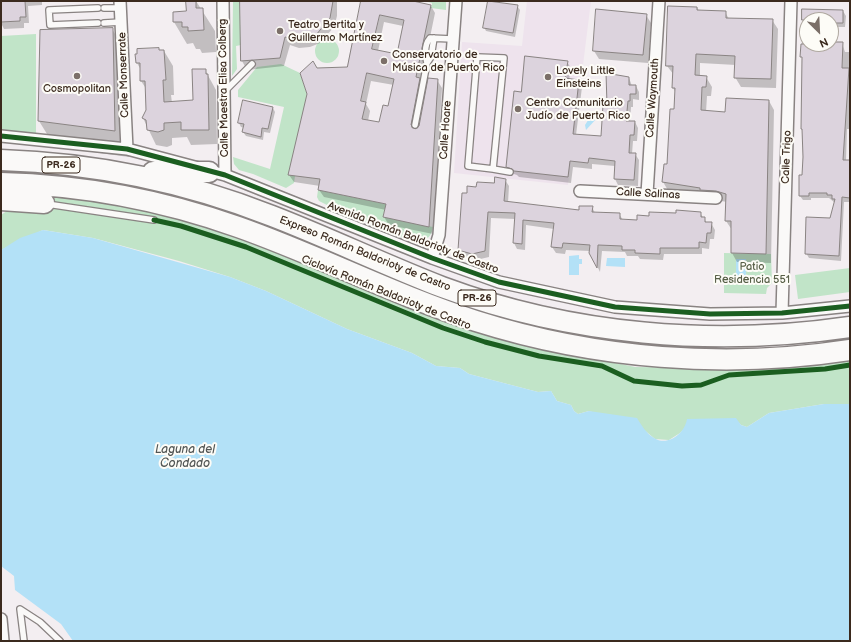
<!DOCTYPE html>
<html>
<head>
<meta charset="utf-8">
<style>
	body { margin:0 }
	#map { position:relative; width:851px; height:642px; overflow:hidden; background:#f3eef1; font-family:"Balsamiq Sans",sans-serif }
	canvas { display:block }
	.frame { position:absolute; inset:0; border:2px solid #3b2a1e; pointer-events:none }
	.north { position:absolute; left:799px; top:12px; width:40px; height:40px; box-sizing:border-box; background:#fdfcf7; border:1px solid #afa8a0; border-radius:50%; rotate:156deg; font-size:11px; font-weight:700; line-height:16px; text-align:center; color:#3b2a1e }
	.north::after { content:''; display:block; margin:auto; width:14px; height:18px; background:#7b6f68; clip-path:polygon(50% 0,100% 100%,50% 72%,0 100%) }
</style>
</head>
<body>
<div id="map">
<canvas width="851" height="642"></canvas>
<div class="frame"></div>
<div class="north">N</div>
</div>
<script>
const context = document.querySelector('canvas').getContext('2d');
context.lineJoin = 'round';
function fill(path, color) {
  context.fillStyle = color;
  context.fill(path, 'evenodd');
}
function trace(path, color, width, dash) {
  context.strokeStyle = color;
  context.lineWidth = width;
  context.lineCap = dash ? 'butt' : 'round';
  context.setLineDash(dash || []);
  context.stroke(path);
}
function write(font, color, halo, rows, align = 'center') {
  context.font = font + ' "Balsamiq Sans",sans-serif';
  context.lineWidth = 4;
  context.setLineDash([]);
  context.textBaseline = 'middle';
  context.strokeStyle = halo;
  context.fillStyle = color;
  for (const [text, x, y, turn = 0] of rows) {
    context.save();
    context.translate(x, y);
    context.rotate((+turn || 0) * Math.PI / 180);
    context.textAlign = isNaN(turn) ? turn : align;
    if (halo) context.strokeText(text, 0, 0);
    context.fillText(text, 0, 0);
    context.restore();
  }
}
fill(new Path2D(`
	M527 1H591L568 185 454 173 462 42 522 46Z`), '#eee3ed');
fill(new Path2D(`
	M233 1H240L241 45 236 46 237 69 232 76Z
	M424 1H446V10L431 8 432 3Z
	M36 34V134L2 132 1 36Z
	M315 51a12 12 0 1 1 24 0a12 12 0 1 1-24 0Z
	M281 64 300 73 307 94 294 183 286 188 253 174 239 170 234 164 233 157 270 169 284 107 238 97V90L257 67Z
	M318 190 386 204 383 217 433 227C431 239 425 241 414 243L327 205 319 201 317 197Z
	M40 194 128 205 209 227 537 346 635 367 721 368 850 356V404H824L769 413 747 427 741 425 738 422 686 427 680 433 669 440 655 439 643 429 589 411 578 414 574 411 571 405 557 401 551 391 538 392 469 374 460 368 436 366 412 353 347 329 266 291 230 277 179 261 93 238 43 230 1 250V215L30 195Z
	M724 253 771 254 772 283 767 288 766 294 724 293Z
	M850 268V292L798 299 795 275Z`), '#c1e4c8');
fill(new Path2D(`
	M592 114 598 117 586 130 585 125Z
	M43 230 93 238 230 277 266 291 347 329 412 353 436 366 460 368 469 374 538 392 551 391 557 401 571 405 574 411 578 414 589 411 637 418C642 426 646 433 654 438 668 447 685 433 687 419L736 418 741 425 747 427 769 413 824 404H850V641H73L61 624 15 590 14 576 1 566V250L20 238Z
	M579 255V259H582V264H579V275H569V256Z
	M607 258H625V267L606 266Z
	M736 259H746V279H736Z`), '#b3e1f7');
fill(new Path2D(`
	M1 1H42V5L28 6 29 23H24V28L4 29 1 23Z
	M187 1H196L215 31 216 52 202 53 200 49H196L193 43 187 44 174 22 187 12Z
	M241 1H337V16L334 27 320 43 310 47 299 48 290 45 284 66 247 70 242 61Z
	M362 1H408L431 6 435 13 421 81 424 86 415 130 420 127 437 80 442 88 433 234 389 225 384 217 386 210 324 197 319 190 320 186 294 182 289 175 317 69 347 68ZM384 22 403 26 397 55 378 51ZM371 81 394 85 389 107 380 124 368 121 370 111 366 104Z
	M517 6 520 10 515 37 486 31 484 27Z
	M697 7 699 11 725 12 729 19 772 20 778 29 776 88 741 87 735 77 736 65 700 63V77H706L712 87 711 96H707L706 112 726 113 769 101 774 110 771 263 737 262 732 253V230L726 221 727 202 669 192 663 182 665 165H667L676 93 673 88 674 75 667 66Z
	M803 10 843 11 846 16 845 27H832V43H842L845 52H850V129H847L846 161H850V202H844L841 261 809 258 806 253 831 219 835 203 829 198H811V200H803L800 196 803 176 802 42 831 44V20H807L806 26 803 22Z
	M646 15 651 23 648 63 599 59 594 51Z
	M112 29 128 55 129 157 55 147 39 121Z
	M159 51H164L173 66 174 95H171L172 103 194 101 205 70 216 90 217 144 191 145 187 137 172 138V145L167 147 156 145 143 118 147 110V90L141 81V70L137 63Z
	M567 62 571 68 569 80 578 81 582 87 576 135 602 137 608 106 629 78 632 86H636L639 92V100L633 99V107H631L630 122H635L638 128 637 141H633L632 154H635L639 160 638 186 618 185 615 179V166L592 164V169L573 167 571 183 519 177 517 175 511 173 507 167 522 93Z
	M273 108 275 112 270 133 264 132 263 140 246 136 243 132 245 128 241 127 239 123Z
	M505 180 509 186 508 203 580 211 592 207 595 213 619 214 623 220 638 221 650 217 700 213 707 223H711L715 230 714 239H710L709 249 702 248V254H664L663 260 640 259 638 256H627L625 252 602 251 600 272 590 251 566 250 565 254 556 253 552 247 554 229 526 225 525 250 517 249 514 243 515 219 491 218 489 257 476 260 462 256 459 249 468 194 477 188 495 184Z`), '#0003');
const building = new Path2D(`
	M1 1H25L26 17H20V21L1 22Z
	M186 1H196V8H203L204 30 188 31V27H182V22H173V12L186 11Z
	M240 1H333L330 18 316 35 305 39H294L285 37 280 58 241 61Z
	M361 1H413L431 5 416 77 420 78 411 125 415 129 419 126 428 78 438 79 429 227 383 217 386 204 318 190 320 179 288 175 307 94 300 73 313 61 317 68 347 67ZM380 15 404 20 397 54 372 49ZM367 73 394 79 388 106 383 105 379 122 362 119 366 102 361 101Z
	M488 1 518 5 513 33 483 28Z
	M668 6 697 7V10L726 11V18L773 19 771 79 734 78 735 56 696 54 695 75 707 76 706 87H702L701 110 725 112 726 98 769 100 766 254 731 253V221H725L726 194 716 191 700 190V188L662 182 664 164H667L670 109H674L675 88H672L673 66H666Z
	M596 9 647 14 643 55 593 51Z
	M802 9 843 10V23H831V20H802Z
	M113 28 115 131 38 121 40 30Z
	M831 42H843L842 68H849L843 160H850V198L842 197 839 256 805 254 806 217 830 218 835 199H832V195H827V193H809V196H799V175H802L803 157 802 129H801L802 57H800L801 44H831Z
	M159 48V50H164L166 80H163L164 102 193 100 192 69H206V74H208L209 130H181V122L164 123V130L158 132 147 130 146 120 142 118 146 110 145 81H140V63H136L135 54H137V49Z
	M525 56 568 61 565 78 579 80 573 134 601 136 603 105H607L606 73 629 77V85H636V94H630V101H628L626 121H635L634 135H630L629 153H636L634 180 614 179 615 161 589 158 588 163 570 161 568 177 514 171 512 169 506 167 514 91 521 92Z
	M243 100 273 107 268 129 262 128 261 137 242 132 244 124 238 123Z
	M495 177 506 179 504 201 579 210V206H593L592 212 620 213V219L637 220V215L649 216V212L676 213V210L701 212V217H705V222H712L711 233H707L706 243 699 242V248H660V254L635 253V250H622V246L598 245 597 268 589 253 590 245 563 243 562 248 551 247 554 223 523 220 522 244 513 243 515 213 488 212 485 251 472 254 458 250 462 193H467V186L476 187 477 182 494 183Z`);
fill(building, '#dcd3dd');
trace(building, '#898382', 1);
const lane = new Path2D(`
	M98 8 49 10 50 25 98 23
	M104 8H121
	M104 23 121 22
	M477 57 504 58 493 169 468 166Z
	M427 63C425 55 424 45 430 38L452 39
	M450 68H476
	M225 91 252 64
	M415 125 427 63 431 57 434 38
	M493 169 510 172
	M47 204 154 220
	M24 641 20 609 40 622 60 641`);
const street = new Path2D(`
	M120 1 127 149
	M223 1 225 175
	M1 136 127 149 225 175 432 258 499 282 615 307 710 314 782 313 850 306
	M580 191 716 198
	M647 194 659 1
	M432 258 439 235 456 1
	M782 313 791 1
	M1 619 3 641`);
const highway = new Path2D(`
	M1 160C93 163 186 182 272 216 329 238 385 265 442 287 571 335 714 347 850 327
	M153 172H209
	M1 183C81 185 162 200 238 227 318 255 394 295 476 321 596 359 726 369 850 350
	M1 200 44 203`);
trace(lane, '#898382', 8);
trace(street, '#898382', 14);
trace(highway, '#898382', 23);
trace(lane, '#faf9f8', 5.5);
trace(street, '#faf9f8', 11);
trace(highway, '#faf9f8', 20);
trace(new Path2D(`
	M1 136 127 149 225 175 432 258 499 282 615 307 710 314 782 313 850 306
	M154 220 181 226 246 247 443 328 485 342 539 356 602 366 634 381 682 386 701 385 729 375 825 369 850 365`), '#1b5e20', 5);
for (const [x, y, r, color] of [
	[280,31,4,"#7b6f68"],
	[384,61,4,"#7b6f68"],
	[77,76,4,"#7b6f68"],
	[548,77,4,"#7b6f68"],
	[518,109,4,"#7b6f68"]
]) {
  const dot = new Path2D();
  dot.arc(x, y, r, 0, 2 * Math.PI);
  context.fillStyle = color;
  context.fill(dot);
  trace(dot, '#fdfcf7', 1.5);
}
for (const [x, y, w] of [
	[61,165,38],
	[477,298,38]
]) {
  const box = new Path2D();
  box.roundRect(x - w / 2, y - 8, w, 16, 3);
  context.fillStyle = '#fdfcf7';
  context.fill(box);
  trace(box, '#3b2a1e', 1);
}
write('bold 10px', '#3b2a1e', null, [
	["PR-26",61,165],
	["PR-26",477,298]
]);
write('11px', '#3b2a1e', '#fdfcf7', [
	["Teatro Bertita y",288,25],
	["Guillermo Martínez",288,38],
	["Conservatorio de",392,55],
	["Música de Puerto Rico",392,68],
	["Lovely Little",556,71],
	["Einsteins",556,84],
	["Cosmopolitan",77,89,"center"],
	["Centro Comunitario",526,103],
	["Judío de Puerto Rico",526,116]
], 'left');
write('11px', '#3b2a1e', '#fdfcf7', [
	["Calle Monserrate",124,75,-92],
	["Calle Maestra Elisa Colberg",224,88,-91],
	["Calle Waymouth",653,98,-86],
	["Calle Hoare",446,130,-86],
	["Calle Trigo",787,157,-88],
	["Calle Salinas",648,194,3],
	["Avenida Román Baldorioty de Castro",413,238,21],
	["Expreso Román Baldorioty de Castro",365,254,22],
	["Ciclovía Román Baldorioty de Castro",386,293,22]
]);
write('11px', '#575f47', '#fdfcf7', [
	["Patio",752,267],
	["Residencia 551",752,280]
]);
write('italic 12px', '#525655', '#fdfcf7', [
	["Laguna del",185,450],
	["Condado",185,464]
]);
</script>
</body>
</html>
